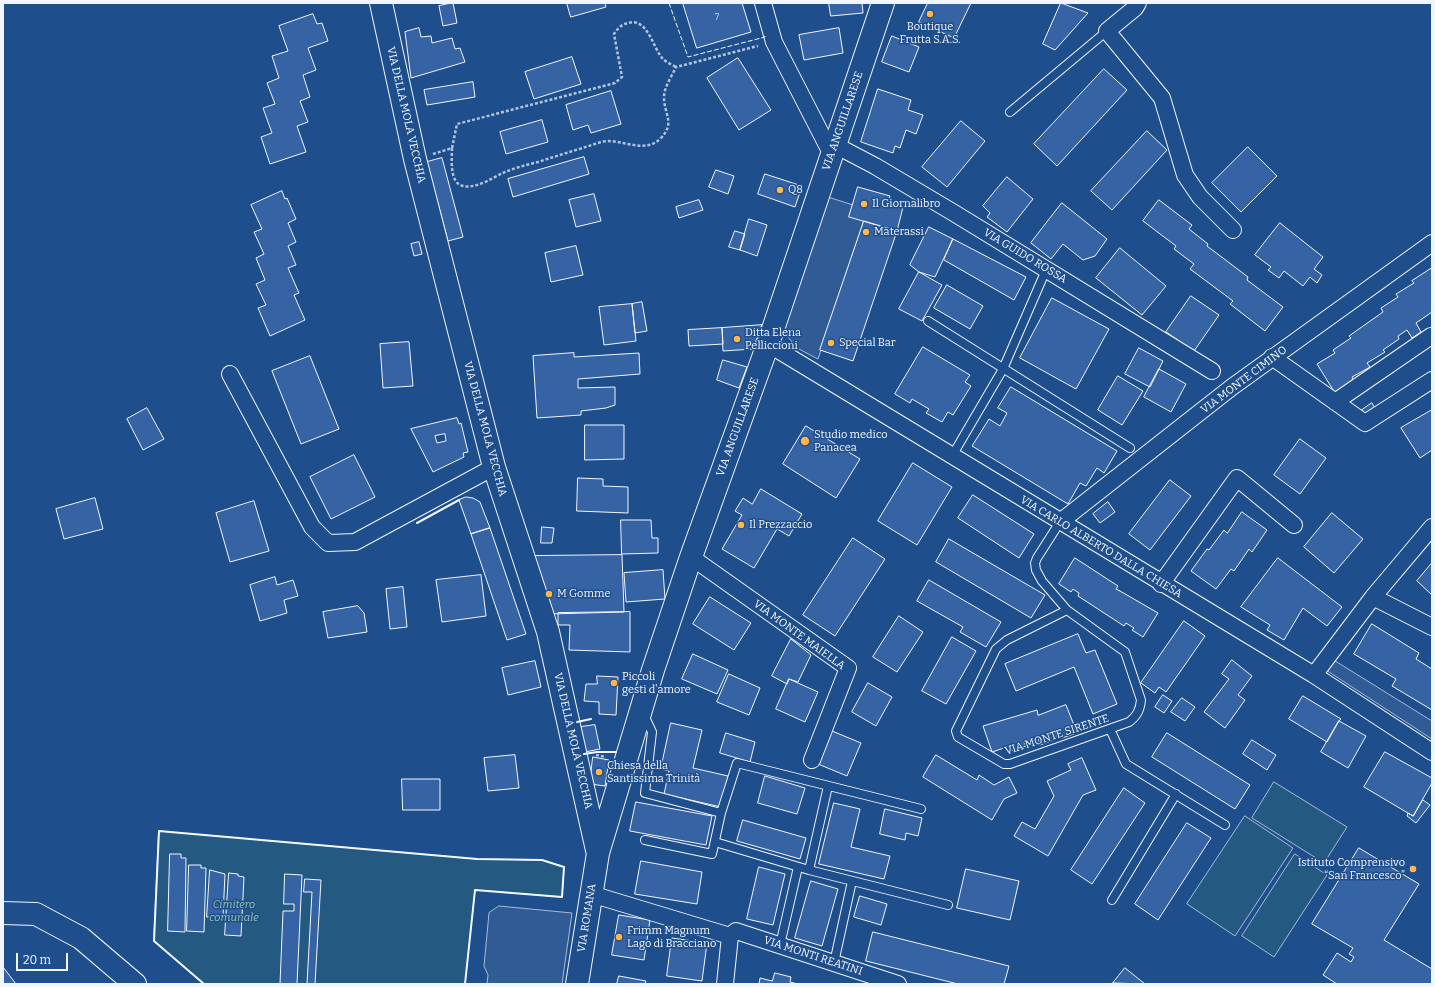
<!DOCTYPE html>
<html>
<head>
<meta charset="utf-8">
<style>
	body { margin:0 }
	#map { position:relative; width:1435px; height:987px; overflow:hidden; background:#1f4e8c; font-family:Bitter,serif }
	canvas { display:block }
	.frame { position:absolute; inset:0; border:4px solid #f2f6ff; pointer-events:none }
	.scale { position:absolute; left:16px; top:953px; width:52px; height:18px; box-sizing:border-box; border:2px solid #f2f6ff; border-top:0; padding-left:5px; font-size:12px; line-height:14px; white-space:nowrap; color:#f2f6ff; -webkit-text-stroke:3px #1f4e8c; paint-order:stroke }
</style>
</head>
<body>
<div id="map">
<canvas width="1435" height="987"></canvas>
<div class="frame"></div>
<div class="scale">20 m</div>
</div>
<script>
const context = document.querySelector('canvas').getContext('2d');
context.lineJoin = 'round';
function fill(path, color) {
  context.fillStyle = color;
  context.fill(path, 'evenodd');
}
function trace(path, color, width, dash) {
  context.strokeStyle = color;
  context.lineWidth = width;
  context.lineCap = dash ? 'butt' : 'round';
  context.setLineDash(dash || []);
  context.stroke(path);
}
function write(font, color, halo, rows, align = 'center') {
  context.font = font + ' Bitter,serif';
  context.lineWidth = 3;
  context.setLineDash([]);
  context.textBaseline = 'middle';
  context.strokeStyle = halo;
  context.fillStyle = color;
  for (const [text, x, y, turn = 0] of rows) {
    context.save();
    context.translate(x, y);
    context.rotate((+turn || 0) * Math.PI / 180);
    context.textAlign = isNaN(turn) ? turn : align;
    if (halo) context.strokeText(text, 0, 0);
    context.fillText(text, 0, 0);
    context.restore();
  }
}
const green = new Path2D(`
	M1274 782 1347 827 1324 863 1252 818Z
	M1245 816 1293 848 1235 936 1187 904Z
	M159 831 477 859 542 860 564 867 562 897 475 890 465 984H204L154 941Z
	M1295 854 1327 875 1274 957 1242 936Z`);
fill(green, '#245a82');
trace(green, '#a8bbd7', 1);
const parking = new Path2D(`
	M828 197 853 205 864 221 818 359 797 348 788 337 784 326Z
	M1332 659 1432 721V739L1326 670Z
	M499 906 572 913 562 984H487L488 975 484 966 489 913Z`);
fill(parking, '#305b95');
trace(parking, '#a8bbd7', 1);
const building = new Path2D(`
	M453 3 457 23 443 26 439 6Z
	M567 3H605L606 7 571 17Z
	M683 3H742L751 32 697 48Z
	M829 3H862L863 13 831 16Z
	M928 3H971L954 38 919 22Z
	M1061 3 1088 13 1055 50 1043 44Z
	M313 14 317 24 322 23 328 41 308 48 316 70 303 75 310 97 300 101 308 122 297 126 306 152 270 164 261 137 272 133 263 108 275 104 267 83 279 78 272 56 288 51 279 26Z
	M419 28 421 37 431 36 432 43 452 38 455 49 460 48 465 62 411 78 405 32Z
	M839 28 843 53 804 60 799 35Z
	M892 36 919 47 909 72 882 62Z
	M572 57 581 84 534 99 525 72Z
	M738 58 771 110 739 130 707 78Z
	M1104 69 1127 90 1057 166 1034 144Z
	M473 82 475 97 427 105 424 90Z
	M878 89 911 100 908 110 923 115 916 134 906 130 900 148 895 146 893 153 861 142Z
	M611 91 621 124 591 133 588 125 573 130 566 105Z
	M542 120 548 142 506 154 500 132Z
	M961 121 985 141 947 187 922 167Z
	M1147 131 1167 150 1112 210 1091 191Z
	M1248 147 1277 176 1241 212 1212 183Z
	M584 157 589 174 513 197 508 179Z
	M442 158 463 237 448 241 427 162Z
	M716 170 734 176 728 194 709 187Z
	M765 174 802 186 795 207 758 194Z
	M1007 177 1033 199 1007 232 987 217 990 213 983 206Z
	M858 187 890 196 888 203 903 207 897 231 849 217Z
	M282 191 285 199 287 198 296 219 288 223 296 242 288 246 296 265 288 268 299 293 294 295 305 320 270 336 258 308 266 305 256 284 265 280 256 258 264 254 254 232 262 229 251 205Z
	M594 194 601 221 576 227 569 200Z
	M699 200 703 210 679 218 676 207Z
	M1159 200 1192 225 1189 229 1208 244 1207 246 1248 277 1247 280 1283 307 1265 331 1230 304 1233 301 1190 269 1194 264 1174 249 1176 246 1143 221Z
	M1062 203 1107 239 1095 256 1083 260 1063 244 1051 259 1031 243Z
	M749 219 767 225 757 256 740 250Z
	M864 221 897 231 853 361 820 350Z
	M1280 223 1323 257 1314 269 1322 275 1317 283 1310 277 1303 286 1284 271 1279 278 1268 270 1271 267 1255 255Z
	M929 227 953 239 935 277 919 272 910 265Z
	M735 231 745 234 740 250 729 247Z
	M953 239 1026 277 1014 300 944 260Z
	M419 242 422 254 414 256 411 244Z
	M576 246 583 275 551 282 545 253Z
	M1120 248 1166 286 1142 315 1096 278Z
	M1432 268V312L1416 323 1421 332 1412 338 1407 330 1398 336 1399 339 1383 350 1385 352 1367 363 1370 367 1352 377 1354 381 1335 393 1317 364 1335 353 1333 350 1351 338 1349 336 1383 312 1381 308 1398 297 1396 294 1414 283 1412 281Z
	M919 272 942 285 922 321 899 309Z
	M947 285 983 306 970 329 934 308Z
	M1191 296 1219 315 1194 351 1166 332Z
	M1052 298 1109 329 1076 389 1020 358Z
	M642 302 647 331 635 333 632 304Z
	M632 304 636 341 604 345 599 307Z
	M762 325 753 349 723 351 722 328Z
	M722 328 723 344 689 346 688 330Z
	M409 342 413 386 383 388 380 344Z
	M923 347 970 375 965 382 971 386 953 415 948 412 942 422 926 413 929 409 912 399 910 403 895 394Z
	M1139 348 1163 361 1150 387 1125 374Z
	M574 353V357L639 353 640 374 578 379V388L615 387V405L606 408 581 411V415L537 418 533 356Z
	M310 356 339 429 301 444 272 371Z
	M723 360 747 367 739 388 717 380Z
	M1159 369 1186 384 1171 412 1144 397Z
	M1118 376 1143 391 1122 425 1098 410Z
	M1011 387 1117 451 1104 473 1097 468 1086 486 1080 483 1068 504 972 446 989 419 1000 426 1007 413 998 408Z
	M1372 403 1376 410 1367 417 1362 410Z
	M147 408 164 439 143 450 127 419Z
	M1432 410V450L1420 458 1401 428Z
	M457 418 459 424 461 423 468 452 463 453 464 457 433 472 411 429ZM445 434 446 441 437 443 435 436Z
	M585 425H624V459L585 460Z
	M806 426 860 459 836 498 783 464Z
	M1300 439 1326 458 1300 494 1274 475Z
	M354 455 375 497 331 519 310 477Z
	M913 463 952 487 917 545 878 521Z
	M578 478 603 479V486L628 487V513L577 511Z
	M1170 480 1191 496 1150 550 1129 534Z
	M761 489 802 514 789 536 777 529 754 568 722 549 742 515 735 511 743 498 752 504Z
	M973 495 1034 534 1019 558 958 518Z
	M466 497 473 498 480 502 490 528 471 534 459 500Z
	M95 498 103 529 64 539 56 509Z
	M254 501 269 551 230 562 216 513Z
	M1108 502 1115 512 1100 523 1093 514Z
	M1242 512 1267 530 1252 552 1249 549 1234 571 1231 569 1216 589 1191 571 1207 549 1209 550 1224 530 1227 533Z
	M1332 513 1363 539 1334 573 1304 547Z
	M621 520H651L652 538H658V553L622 554Z
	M542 527 554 528 552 543H541Z
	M490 528 526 634 507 640 471 534Z
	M853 538 885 559 835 636 803 615Z
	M949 539 1045 595 1031 618 936 562Z
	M622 555 624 612 549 614 531 556Z
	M1075 558 1118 586 1116 589 1120 591 1158 613 1143 637 1132 630 1134 628 1126 623 1124 626 1078 596 1079 593 1073 589 1071 592 1059 584Z
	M1278 558 1342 607 1327 626 1303 608 1284 640 1267 630 1270 625 1241 607Z
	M1432 563V595L1417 581Z
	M663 570 665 599 626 602 624 573Z
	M481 575 486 616 442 622 436 580Z
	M275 577 277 585 293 580 298 596 284 600 287 613 260 621 250 585Z
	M929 580 1001 622 986 647 960 632 963 627 917 601Z
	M403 587 407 627 390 629 386 589Z
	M710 597 751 623 734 650 693 624Z
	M358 606 364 613 367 632 328 638 323 612Z
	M630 612V652L569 650 570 625H558V613Z
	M899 616 923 632 897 672 873 657Z
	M1184 621 1205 636 1166 692 1159 687 1155 693 1141 683Z
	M1372 624 1419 653 1416 659 1432 669V710L1392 686 1396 679 1354 654Z
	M1078 634 1086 653 1095 650 1117 704 1093 714 1074 667 1016 691 1005 664Z
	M952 637 976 651 946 704 922 691Z
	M791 639 811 655 798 682 789 679 787 684 772 676Z
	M693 654 728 670 717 694 682 679Z
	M1232 660 1252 676 1238 695 1245 700 1225 728 1204 712 1229 679 1222 674Z
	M535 661 541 687 508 695 502 668Z
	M729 674 760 688 749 715 717 702Z
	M597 676 618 677 616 715 599 714V702L584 701 586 684H597Z
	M789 679 818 692 805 722 776 709Z
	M868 683 892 697 876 726 852 712Z
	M1163 695 1172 701 1164 713 1155 707Z
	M1303 696 1341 719 1339 721 1327 742 1289 719Z
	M1182 698 1195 707 1185 721 1171 712Z
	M1066 705 1076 730 1073 731 1074 734 1062 738 1061 735 1053 737 1054 740 1040 745 1038 737 1024 742 1026 746 1012 751 1010 746 992 752 983 726 1037 710 1038 715Z
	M1339 721 1366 736 1348 768 1321 752Z
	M671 723 702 730 693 768 728 776 721 807 664 794 669 771 661 769Z
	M595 725 600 749 585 752 581 727Z
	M832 731 861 743 847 776 818 764Z
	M726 733 755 742 750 762 720 753Z
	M1167 733 1250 785 1235 809 1152 757Z
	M1252 740 1276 755 1267 770 1243 754Z
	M1385 752 1432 778V783L1413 816 1364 787Z
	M515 755 519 788 488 791 484 758Z
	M936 755 977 780 979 775 994 785 1009 777 1017 793 1004 799 992 820 923 777Z
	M593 757 609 760 605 786 590 784Z
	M1082 758 1096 790 1083 795 1048 856 1014 836 1022 822 1035 829 1054 796 1047 781 1071 770 1068 764Z
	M765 776 805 788 797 814 758 803Z
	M402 779H440V810H403Z
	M1124 788 1145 803 1092 884 1071 870Z
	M1423 800 1430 805 1416 823 1407 816 1408 813 1413 816Z
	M636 802 712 816 706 845 630 831Z
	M834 803 860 809 851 847 890 856 884 879 819 864Z
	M885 809 922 818 918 836 906 833 905 840 880 834Z
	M743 820 806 838 800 859 737 841Z
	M1187 823 1211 838 1158 920 1135 904Z
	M1359 848 1419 884 1384 940 1432 969V984H1337L1323 975 1337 953 1351 962 1354 957 1349 954 1353 948 1312 924Z
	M170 854H181V858H186L185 932 168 931Z
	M641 861 702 872 697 904 635 894Z
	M189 865H201V868H206L204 932 187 931Z
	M759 867 785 874 773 925 747 919Z
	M966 869 1019 881 1010 920 957 908Z
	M210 870 225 874 223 917H207Z
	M229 873 238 874V876L244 877 241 936 225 935Z
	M285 874 302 875 297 984H280L283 911H294V904H284Z
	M305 879 321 880 315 984H307L312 892H304Z
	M811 881 838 889 822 946 795 938Z
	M860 896 887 904 881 925 854 917Z
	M619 915 650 920 644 960 612 955Z
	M873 932 1009 966 1004 984H958L866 961Z
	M672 938 707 943 702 981 667 976Z
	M3 967 16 984H3Z
	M1125 968 1145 984 1113 983Z
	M775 973 791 977 790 982 798 984H759L760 978 772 981Z
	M619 976 646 981 645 984H617Z`);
fill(building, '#3563a3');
trace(building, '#f2f6ff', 1);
const lane = new Path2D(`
	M1010 112 1107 31
	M928 321 1130 448
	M952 456 1003 369 1046 270
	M1060 522 1037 558 1035 563 1036 570 1042 581 1067 610 1125 652 1141 700C1140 710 1137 716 1129 722L1010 764H1004L958 737 956 731 996 649 1007 640 1067 610
	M644 715 652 732 645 793 721 813
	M1110 729 1126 764 1225 825
	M645 840 712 854 721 813 737 763 921 809
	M715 842 809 870 948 905
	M809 870 828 786
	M1112 900 1176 794
	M780 945 798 867
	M834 963 852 881`);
const street = new Path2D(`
	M763 3 774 42 832 155
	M1138 3 1135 8 1107 31 1162 98 1185 175 1200 197 1233 230
	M835 145 875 166 954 213 1212 371
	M768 344 1314 675 1432 752
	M1272 357 1365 423 1432 380
	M230 374 312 527 328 543 355 542 494 467
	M1335 402 1431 336
	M1060 522 1232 387 1432 243
	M1432 527 1373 597 1432 627
	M691 557 848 668 812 760
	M1161 584 1237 478 1294 525
	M1314 675 1373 597
	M591 894 730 936
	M725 984 730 936 736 931 898 984`);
const secondary = new Path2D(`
	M381 3 415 159 494 467 548 632 597 850
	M3 913 36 914 81 938 135 984
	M577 984 598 853 653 670 691 557 768 344 883 3`);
trace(lane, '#f2f6ff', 10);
trace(street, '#f2f6ff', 18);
trace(secondary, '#f2f6ff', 24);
trace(new Path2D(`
	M452 148 457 124 615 83 622 77 614 34C617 29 622 24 628 23 648 17 653 49 663 59 666 62 672 65 676 67
	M433 154 452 148C452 159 449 183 463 186 476 189 492 178 503 173 514 168 526 165 538 162 559 155 580 149 601 142 620 137 643 155 660 139 676 123 664 115 664 97 664 87 672 76 676 67L758 46
	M596 755 606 757`), '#b3c4dc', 2.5, [3, 2]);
trace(lane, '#1f4e8c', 8);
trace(street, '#1f4e8c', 16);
trace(secondary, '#1f4e8c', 22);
trace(new Path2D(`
	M669 3 688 57 765 37V36`), '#f2f6ff', 1, [5, 2]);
trace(new Path2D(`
	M417 523 459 500
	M577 722 591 719
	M584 754 597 752H616
	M204 984 154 941 159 831 477 859 542 860 564 867 562 897 475 890 465 984
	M209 984H216`), '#f2f6ff', 2);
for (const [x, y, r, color] of [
	[930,14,4,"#ffb74d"],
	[780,190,4,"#ffb74d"],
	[864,204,4,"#ffb74d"],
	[866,232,4,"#ffb74d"],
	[737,339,4,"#ffb74d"],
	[831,343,4,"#ffb74d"],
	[805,441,5,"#ffb74d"],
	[741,525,4,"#ffb74d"],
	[549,594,4,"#ffb74d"],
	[614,683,4,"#ffb74d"],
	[599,772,4,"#ffb74d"],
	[1413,869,4,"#ffb74d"],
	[619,937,4,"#ffb74d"]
]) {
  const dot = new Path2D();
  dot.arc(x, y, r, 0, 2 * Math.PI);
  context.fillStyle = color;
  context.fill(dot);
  trace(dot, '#1f4e8c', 1.5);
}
write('9px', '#c3d1e8', null, [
	["7",717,17]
]);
write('11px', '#f2f6ff', '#1f4e8c', [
	["Boutique",930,27,"center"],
	["Frutta S.A.S.",930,40,"center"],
	["Q8",788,190],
	["Il Giornalibro",872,204],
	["Materassi",874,232],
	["Ditta Elena",745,333],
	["Pelliccioni",745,346],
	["Special Bar",839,343],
	["Studio medico",814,435],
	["Panacea",814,448],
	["Il Prezzaccio",749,525],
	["M Gomme",557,594],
	["Piccoli",622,677],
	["gesti d'amore",622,690],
	["Chiesa della",607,766],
	["Santissima Trinità",607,779],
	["Istituto Comprensivo",1405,863,"right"],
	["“San Francesco”",1405,876,"right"],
	["Frimm Magnum",627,931],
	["Lago di Bracciano",627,944]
], 'left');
write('11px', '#f2f6ff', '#1f4e8c', [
	["VIA DELLA MOLA VECCHIA",406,115,77],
	["VIA ANGUILLARESE",843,121,-71],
	["VIA GUIDO ROSSA",1025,256,31],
	["VIA MONTE CIMINO",1244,380,-37],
	["VIA ANGUILLARESE",738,427,-70],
	["VIA DELLA MOLA VECCHIA",485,429,75],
	["VIA CARLO ALBERTO DALLA CHIESA",1101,547,31],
	["VIA MONTE MAIELLA",799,635,36],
	["VIA MONTE SIRENTE",1057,735,-18],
	["VIA DELLA MOLA VECCHIA",573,741,77],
	["VIA ROMANA",587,918,-81],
	["VIA MONTI REATINI",813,956,18]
]);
write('italic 11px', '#97c8a6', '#1f4e8c', [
	["Cimitero",234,905],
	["comunale",234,918]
]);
</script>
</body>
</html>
